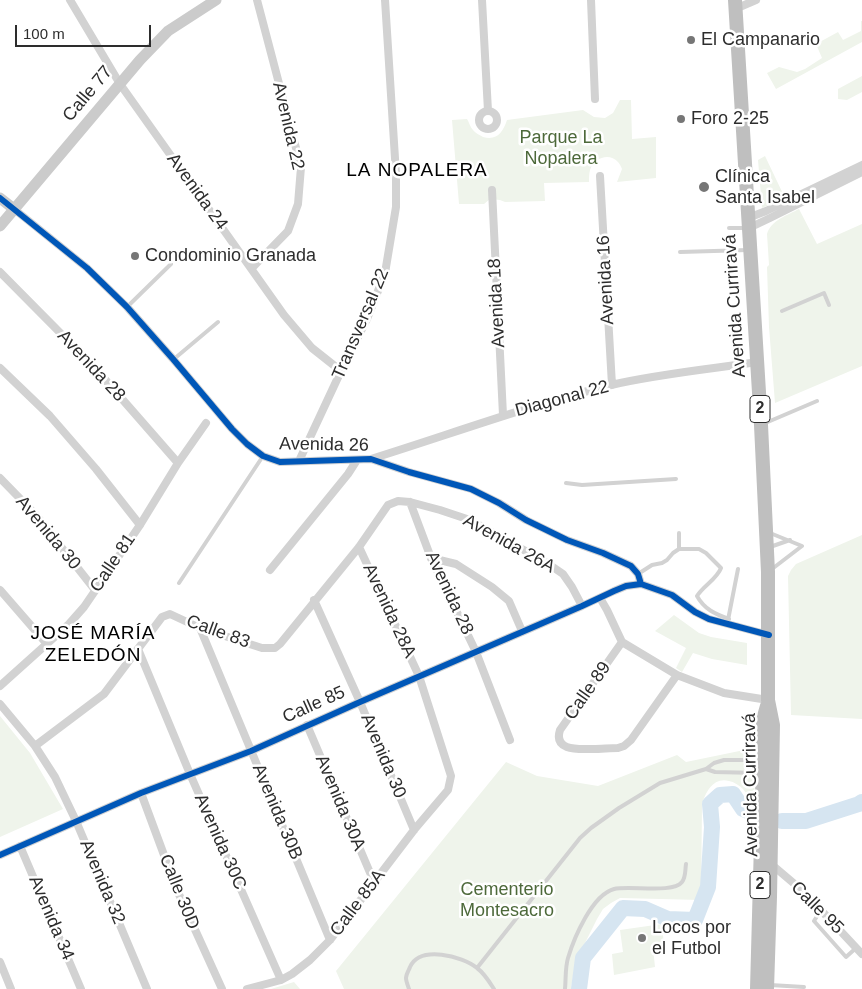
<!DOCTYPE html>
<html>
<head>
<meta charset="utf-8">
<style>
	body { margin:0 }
	#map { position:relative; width:862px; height:989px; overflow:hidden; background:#fff; font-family:Helvetica,sans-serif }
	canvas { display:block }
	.scale { position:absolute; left:15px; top:25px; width:136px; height:22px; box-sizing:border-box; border:2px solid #2d2d2d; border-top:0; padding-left:6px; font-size:15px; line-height:18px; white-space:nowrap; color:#2d2d2d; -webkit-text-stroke:4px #fff; paint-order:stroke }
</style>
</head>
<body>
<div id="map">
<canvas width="862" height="989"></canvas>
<div class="scale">100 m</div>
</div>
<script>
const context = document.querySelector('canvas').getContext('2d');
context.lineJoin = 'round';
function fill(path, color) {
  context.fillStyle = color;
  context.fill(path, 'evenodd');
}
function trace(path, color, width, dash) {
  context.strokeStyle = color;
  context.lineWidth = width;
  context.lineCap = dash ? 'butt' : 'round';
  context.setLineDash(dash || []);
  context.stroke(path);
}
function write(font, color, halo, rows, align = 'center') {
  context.font = font + ' Helvetica,sans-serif';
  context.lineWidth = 5;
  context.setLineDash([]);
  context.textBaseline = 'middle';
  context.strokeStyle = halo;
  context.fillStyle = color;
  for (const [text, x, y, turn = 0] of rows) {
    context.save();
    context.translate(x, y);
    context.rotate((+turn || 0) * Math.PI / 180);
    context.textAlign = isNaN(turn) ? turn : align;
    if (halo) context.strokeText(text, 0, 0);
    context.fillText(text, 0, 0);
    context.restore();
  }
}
fill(new Path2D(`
	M861 21H862V42L776 89 767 73 779 67 797 72 805 69 822 58 816 44 838 32 843 40 861 31Z
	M862 76V92L847 100 838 99V89Z
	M620 100H631L632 139 656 137V178L617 182 622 169C621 167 620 164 618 162 609 152 594 158 590 170 589 174 589 178 589 182L544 183 545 201 505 202 500 200 490 199 484 204H459L452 120 467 119C469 122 470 127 473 130 475 133 480 135 483 137 497 141 503 132 507 120L583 110 594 117 605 118 613 113Z
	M765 156 785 198 762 208 758 160Z
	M799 209 817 244 862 224V366L775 403 769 327 767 267 769 265 767 234C771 220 788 215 799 209Z
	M862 535V719L791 715 788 576 791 570 796 564Z
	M674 615 699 633 711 637 747 643V665L712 659 693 653 682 672 676 668 686 648 655 631Z
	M0 716 30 753 63 809 0 837Z
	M754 748 755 805C751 800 747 794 743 789 739 785 734 782 729 781 714 777 706 791 702 804L701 900 620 898 611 903 603 909 597 919 578 957 574 969 571 989H344L336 971 506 762 537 776 598 786 677 755 686 762Z
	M662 924 664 946 653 948 655 967 614 975 612 954 623 952 620 930Z
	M294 982 300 989H271Z`), '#eff4eb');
trace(new Path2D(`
	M782 821H806L859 804 862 802
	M579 989 583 958 623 908 645 909 668 919 695 920 708 887 712 827 710 804 720 795 733 794 743 809 752 813`), '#d6e5f1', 16);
trace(new Path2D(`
	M729 228H746
	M680 252 748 250
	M127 307 171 264
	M782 311 824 293 829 305
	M174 359 218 322
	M763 424 817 401
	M566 483 582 485 676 479
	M679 533V549H699L706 553 721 568C717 579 703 586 697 596 704 609 715 614 729 619
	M770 533 802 546 772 569
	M770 547 790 540
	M638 574 652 565 662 563 667 560 673 553 679 549
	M179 583 263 456
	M728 620 738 569
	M706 769 715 772 758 773
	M821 910 814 921 846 957 856 948
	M477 968 580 838 591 828 619 808 660 783 706 769 714 763 724 760H760
	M770 985 804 987
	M409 989C408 986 406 981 406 978 406 974 409 970 410 967 420 945 462 956 477 968 484 973 489 981 494 989
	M565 989C566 979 565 968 568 958 574 938 592 895 614 889 629 885 673 894 682 882 686 877 685 870 686 864`), '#d2d2d2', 4);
trace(new Path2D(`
	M70 0 120 84 284 315 312 348 341 371
	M482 0 488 111
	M591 0 595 99
	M735 9 756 0
	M479 120a9 9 0 1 1 18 0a9 9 0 1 1-18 0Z
	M600 176 612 385
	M492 190 503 415
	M14 209 87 268 127 307 173 359 232 429 247 444 263 456 280 462 371 459 409 472 471 489 499 503 526 520 567 540 603 553 631 566 638 574 641 584
	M748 218 766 211 862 165
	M749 228 770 218 862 172
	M252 268 288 231 298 204 301 167 257 0
	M0 272 95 368 178 463
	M0 368 50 416 96 469 140 525
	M371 459C451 434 530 405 611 385 658 374 710 369 758 362
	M299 461 341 371 367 319 385 273 396 207V174L385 0
	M0 478 36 515 95 590
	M410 502 431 558 476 652 510 740
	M431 558 456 564 492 587 509 601 522 631
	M270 570 348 474 357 460
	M0 590 47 644
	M600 598 607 610 622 642 677 675 724 693 768 700
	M314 600 360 702 414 830
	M200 628 330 940
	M622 642 560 730C553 752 580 749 593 749 601 749 610 748 618 748L624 746 631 740 677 675
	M138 649 190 774 281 980
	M0 686 69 624 84 607 140 525 178 463 206 423
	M0 704 35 746 55 777 76 821 147 989
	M307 725 374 882
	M35 746 104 694 162 617 170 614 200 628 262 648H275L280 644 359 547 388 505 398 501 410 502 440 510 470 520 547 563 563 574 572 587 582 606
	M141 793 177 890 222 989
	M20 846 81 989
	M0 855 141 793 251 751 360 702 582 606 614 591 626 586 641 584 672 595 695 612 709 619 769 635
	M771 864 804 892 862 954
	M0 962 11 989
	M247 989 281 980 292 974 310 960 330 940 414 830 448 790 451 776 419 676 359 547`), '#d2d2d2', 8);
trace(new Path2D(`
	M0 198 14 209
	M0 226 140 60 168 31 216 0`), '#cbcbcb', 11);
trace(new Path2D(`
	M735 0 761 425 768 572V700L773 725 770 897 767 989
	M757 989 762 806 763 720 767 706`), '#bfbfbf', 14);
trace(new Path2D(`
	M0 198 87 268 127 307 173 359 232 429 247 444 263 456 280 462 371 459 409 472 471 489 499 503 526 520 567 540 603 553 631 566 638 574 641 584
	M0 855 141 793 251 751 360 702 582 606 614 591 626 586 641 584 672 595 695 612 709 619 769 635`), '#0057b8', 6);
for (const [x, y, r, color] of [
	[691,40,5,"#767676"],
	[681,119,5,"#767676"],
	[704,187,6,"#767676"],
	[135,256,5,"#767676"],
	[642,938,5,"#767676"]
]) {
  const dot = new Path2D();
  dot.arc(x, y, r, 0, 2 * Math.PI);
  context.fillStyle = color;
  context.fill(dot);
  trace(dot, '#fff', 2);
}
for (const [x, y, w] of [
	[760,409,20],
	[760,885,20]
]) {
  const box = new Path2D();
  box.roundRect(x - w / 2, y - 13.5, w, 27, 4);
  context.fillStyle = '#fff';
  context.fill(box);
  trace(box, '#2d2d2d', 1);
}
write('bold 16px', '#2d2d2d', null, [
	["2",760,409],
	["2",760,885]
]);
write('18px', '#2d2d2d', '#fff', [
	["El Campanario",701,40],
	["Foro 2-25",691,119],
	["Clínica",715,177],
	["Santa Isabel",715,198],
	["Condominio Granada",145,256],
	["Locos por",652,928],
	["el Futbol",652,949]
], 'left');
write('18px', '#2d2d2d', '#fff', [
	["Calle 77",88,94,-50],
	["Avenida 22",288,126,77],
	["Avenida 24",197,192,54],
	["Avenida 16",606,280,-93],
	["Avenida 18",497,303,-93],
	["Avenida Curriravá",735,306,-94],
	["Transversal 22",361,324,-67],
	["Avenida 28",91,366,47],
	["Diagonal 22",562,399,-15],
	["Avenida 26",324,445,1],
	["Avenida 30",48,533,50],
	["Avenida 26A",509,544,29],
	["Calle 81",113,563,-56],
	["Avenida 28",449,593,65],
	["Avenida 28A",389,611,65],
	["Calle 83",218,632,20],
	["Calle 89",588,691,-55],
	["Calle 85",314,705,-24],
	["Avenida 30",383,756,67],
	["Avenida Curriravá",751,785,-91],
	["Avenida 30A",340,803,67],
	["Avenida 30B",277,812,67],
	["Avenida 30C",220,842,66],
	["Avenida 32",102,882,67],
	["Calle 30D",179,892,68],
	["Calle 85A",358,903,-53],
	["Calle 95",817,908,45],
	["Avenida 34",51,918,67]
]);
write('18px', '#4d693a', '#fff', [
	["Parque La",561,138],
	["Nopalera",561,159],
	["Cementerio",507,890],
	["Montesacro",507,911]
]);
context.letterSpacing = '1px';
write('19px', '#000', '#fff', [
	["LA NOPALERA",417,171],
	["JOSÉ MARÍA",93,634],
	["ZELEDÓN",93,656]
]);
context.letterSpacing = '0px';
</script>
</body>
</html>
